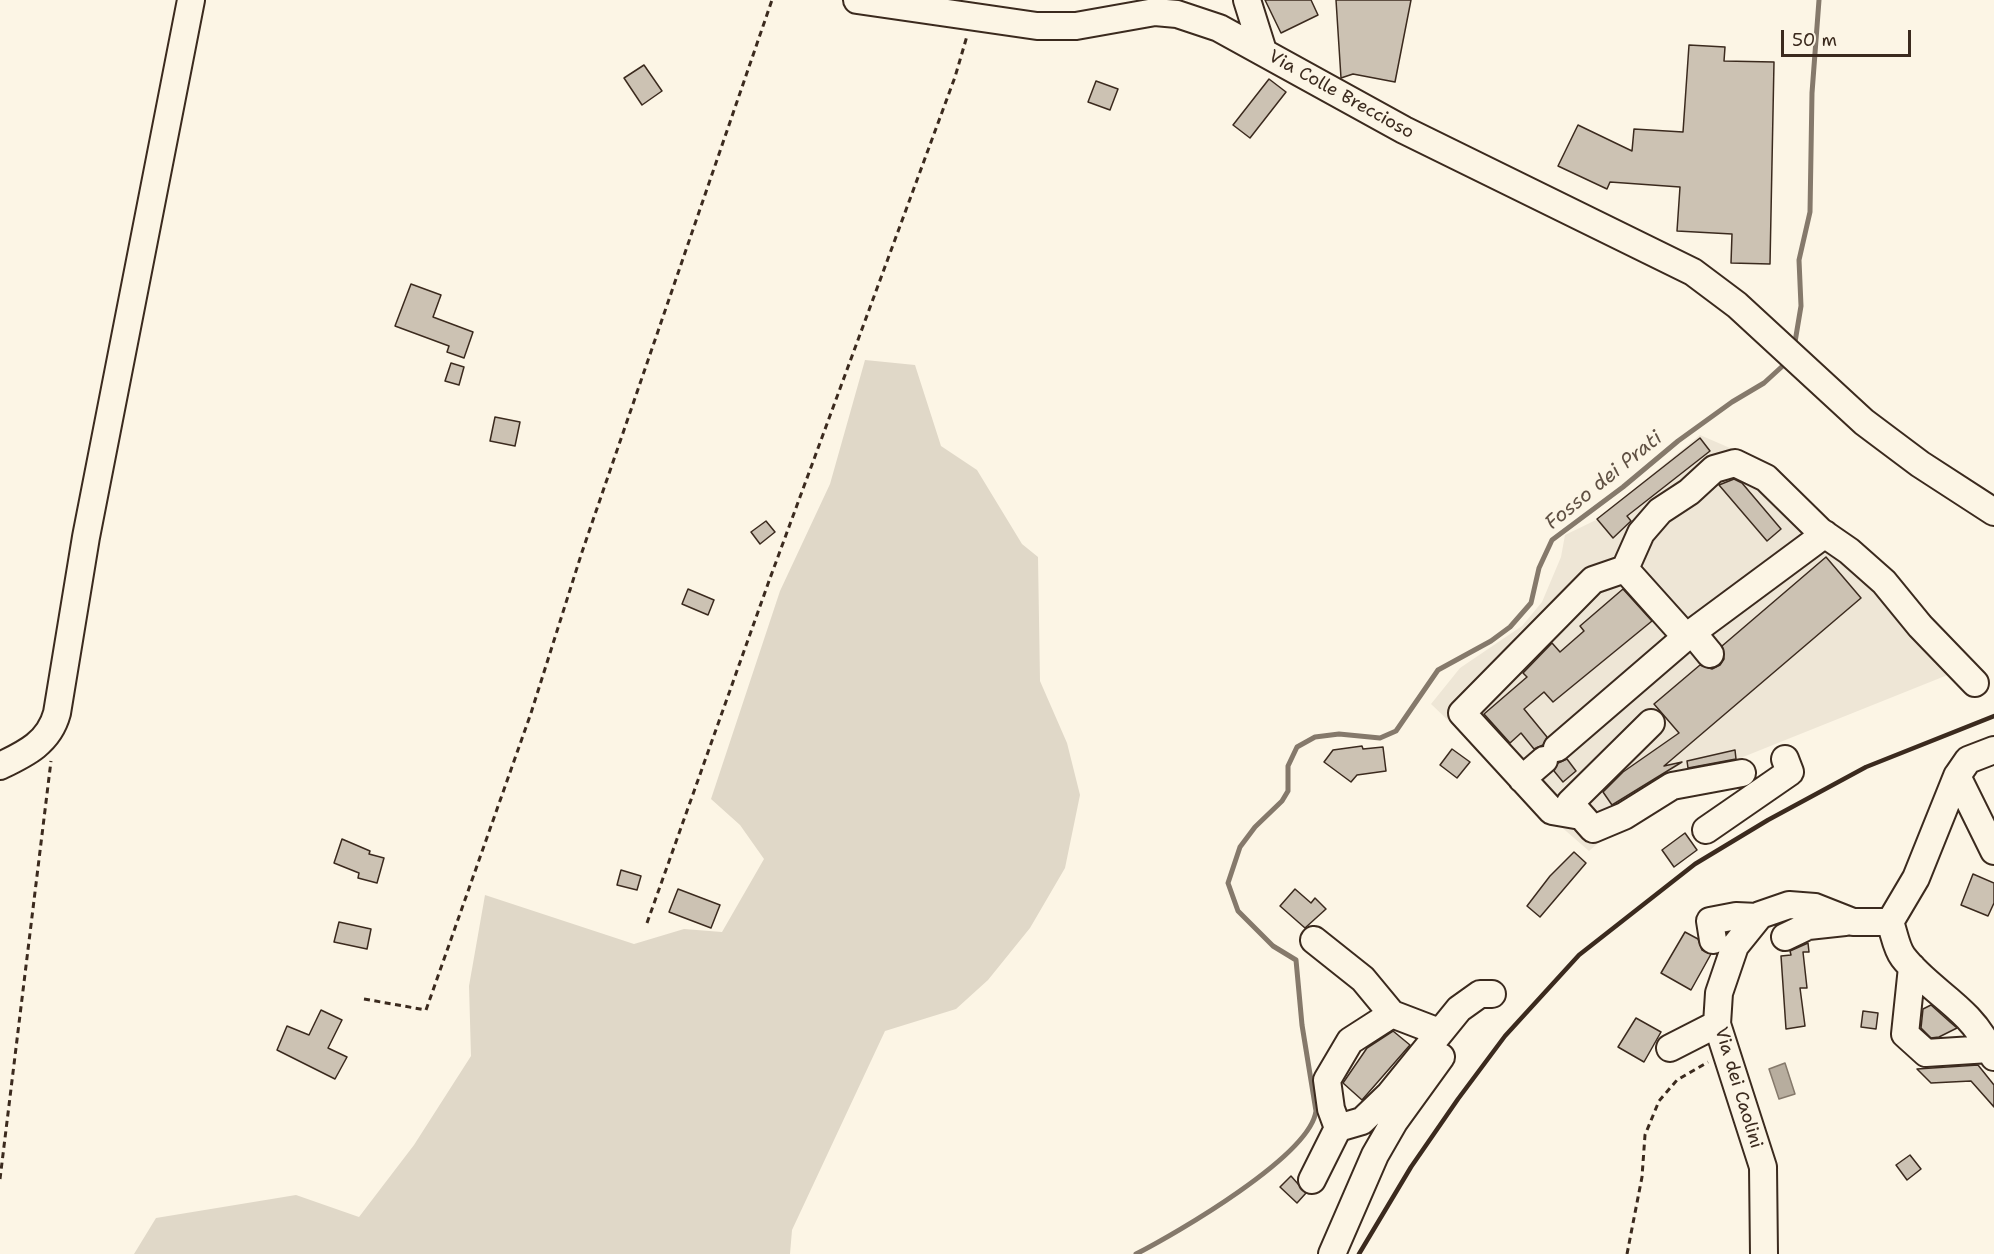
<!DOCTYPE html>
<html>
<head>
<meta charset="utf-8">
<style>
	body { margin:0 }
	#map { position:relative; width:1994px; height:1254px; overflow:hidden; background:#fcf5e5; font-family:"Shantell Sans",sans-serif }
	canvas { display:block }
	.scale { position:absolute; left:1781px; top:30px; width:130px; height:27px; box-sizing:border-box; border:3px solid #3b2a1e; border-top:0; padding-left:8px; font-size:18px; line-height:21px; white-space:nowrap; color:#3b2a1e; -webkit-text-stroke:4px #fcf5e5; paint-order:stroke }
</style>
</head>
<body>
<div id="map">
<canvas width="1994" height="1254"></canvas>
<div class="scale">50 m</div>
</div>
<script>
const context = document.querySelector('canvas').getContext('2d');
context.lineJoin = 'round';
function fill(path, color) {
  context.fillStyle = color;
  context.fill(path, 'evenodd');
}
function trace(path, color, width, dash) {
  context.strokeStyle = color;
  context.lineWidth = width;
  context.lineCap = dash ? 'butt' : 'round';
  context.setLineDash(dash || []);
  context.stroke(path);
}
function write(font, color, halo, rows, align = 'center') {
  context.font = font + ' "Shantell Sans",sans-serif';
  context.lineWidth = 4.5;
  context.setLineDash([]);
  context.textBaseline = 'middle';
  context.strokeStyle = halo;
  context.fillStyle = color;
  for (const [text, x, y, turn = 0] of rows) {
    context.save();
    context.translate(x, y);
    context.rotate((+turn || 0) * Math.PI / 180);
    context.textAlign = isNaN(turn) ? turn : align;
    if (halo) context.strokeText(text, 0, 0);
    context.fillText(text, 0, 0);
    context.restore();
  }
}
fill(new Path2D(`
	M1700 435 1760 461 1818 513 1858 544 1970 666 1738 759 1739 768 1633 812 1589 851 1543 811 1431 704 1460 668 1522 626 1542 602 1561 557 1565 535 1596 520Z`), '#eee6d6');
fill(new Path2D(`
	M865 360 915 365 941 446 977 470 1022 544 1038 557 1040 681 1067 743 1080 795 1065 868 1030 928 988 980 956 1009 885 1031 792 1230 790 1254H134L156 1218 296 1195 359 1217 414 1145 471 1056 469 986 485 895 634 944 684 929 722 932 764 859 740 825 711 799 780 591 830 484Z`), '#e0d8c8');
const water = new Path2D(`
	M1785 1063 1795 1094 1779 1099 1769 1069Z`);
fill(water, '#b7ad9e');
trace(water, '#85796b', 1.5);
trace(new Path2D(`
	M1794 348 1801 306 1799 260 1810 212 1812 93 1819 0
	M1136 1254C1177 1233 1310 1156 1316 1111L1302 1025 1296 960 1273 946 1238 911 1228 883 1240 847 1255 827 1282 801 1288 791V766L1297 747 1315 737 1339 734 1380 738 1396 731 1438 670 1491 641 1510 627 1531 603 1539 568 1552 540 1623 487 1678 441 1732 402 1764 383 1787 362`), '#85796b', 5);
const building = new Path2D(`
	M1265 0H1311L1318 15 1281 33Z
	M1336 0H1411L1395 82 1353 74 1341 78Z
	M1689 45 1725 47 1724 61 1774 62 1770 264 1731 263 1732 234 1677 231 1680 187 1610 182 1607 189 1558 166 1578 125 1632 151 1634 129 1683 132Z
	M644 65 662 91 642 105 624 78Z
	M1269 79 1286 92 1250 138 1233 125Z
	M1096 81 1118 89 1110 110 1088 102Z
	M411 284 441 295 433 317 473 332 464 358 447 352 449 346 395 326Z
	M451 363 464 367 459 385 445 381Z
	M495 417 520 422 515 446 490 441Z
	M1700 438 1710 451 1627 516 1631 521 1613 538 1597 519Z
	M1734 479 1742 483 1781 529 1767 541 1719 485Z
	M766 521 775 532 760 544 751 532Z
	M1826 557 1861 598 1664 766 1682 762 1612 805 1603 792 1623 772 1679 733 1654 704 1700 665 1712 669 1720 665 1724 659 1722 646Z
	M688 589 714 600 708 615 682 604Z
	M1623 589 1652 621 1553 702 1544 692 1524 709 1547 737 1543 745 1534 749 1521 733 1510 743 1484 714 1527 677 1523 673 1552 643 1560 652 1584 631 1580 626Z
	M1362 746 1363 749 1383 747 1386 771 1357 775 1351 782 1324 762 1333 750Z
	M1452 749 1470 762 1457 778 1440 765Z
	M1735 750 1736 759 1688 768 1687 761Z
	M1567 759 1576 771 1563 782 1554 771 1558 763Z
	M1685 833 1697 850 1674 867 1662 850Z
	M342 839 370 851 369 854 384 858 377 883 358 878 359 873 334 863Z
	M1574 852 1586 863 1540 917 1527 906 1550 876Z
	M621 870 641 876 637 890 617 885Z
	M1973 874 1994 883V903L1988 916 1961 905Z
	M678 889 720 905 711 928 669 912Z
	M1295 889 1311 903 1315 898 1326 909 1305 928 1280 906Z
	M339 922 371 929 367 949 334 942Z
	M1685 932 1698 939 1702 950 1711 954 1691 990 1661 973Z
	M1808 943 1809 952H1803L1807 988H1800L1805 1026 1786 1029 1781 956 1791 955 1790 951Z
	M1931 1005 1950 1022 1957 1028 1939 1037 1931 1038 1921 1028 1923 1009Z
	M321 1010 342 1020 328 1048 347 1057 335 1079 277 1050 287 1026 309 1035Z
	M1863 1011 1878 1013 1876 1029 1861 1027Z
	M1636 1018 1661 1032 1644 1062 1618 1047Z
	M1393 1031 1410 1045 1362 1100 1343 1083 1367 1048Z
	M1978 1065 1994 1085V1107L1971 1081 1931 1083 1917 1069Z
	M1910 1155 1921 1169 1907 1180 1896 1165Z
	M1291 1176 1306 1193 1297 1203 1280 1187Z`);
fill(building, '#ccc2b3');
trace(building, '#3b2a1e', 1.5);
const minor = new Path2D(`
	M857 0 1037 26H1076L1155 12 1177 14 1219 28 1404 130 1693 272 1737 305 1864 422 1920 464 1994 512
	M1247 0 1263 51
	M1625 569 1686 637 1825 534
	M1692 632 1710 654
	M1651 723 1570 803 1593 829 1624 816 1672 786 1742 773
	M1557 748 1686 637
	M0 766C25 754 49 743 57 713L86 537 191 0
	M1957 776 1994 851
	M1522 779 1544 760
	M1581 816 1552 811 1462 713 1593 580 1625 569 1641 533 1660 511 1689 492 1714 469 1735 463 1766 478 1820 531 1849 551 1884 582 1920 626 1975 683
	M1706 830 1790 772 1785 759
	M1890 922C1894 932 1896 948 1903 957 1929 991 1971 1008 1989 1049
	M1785 937 1808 926 1845 922
	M1314 940 1363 979 1392 1014 1439 1032
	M1713 940 1710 921 1736 916 1758 917
	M1912 967 1905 1034 1926 1053 1989 1049 1994 1057
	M1392 1014 1350 1041 1327 1080 1331 1109 1338 1128 1362 1121 1390 1094 1459 1009 1480 994H1492
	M1670 1048 1717 1024
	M1312 1180 1338 1128
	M1332 1254 1375 1155 1394 1122 1441 1057
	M1764 1254 1763 1167 1717 1024 1719 993 1735 946 1760 915 1789 905 1815 907 1853 922H1890L1916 878 1957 776 1968 760 1994 750`);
trace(minor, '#3b2a1e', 30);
trace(new Path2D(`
	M647 923 769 581 955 77 967 36
	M364 999 426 1010 531 713 582 552 772 0
	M0 1179 51 761
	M1627 1254 1642 1177 1645 1135 1659 1101 1677 1080 1708 1062`), '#3b2a1e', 3, [6, 4.5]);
trace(minor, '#fcf5e5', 26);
trace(new Path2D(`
	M1359 1254 1411 1167 1458 1099 1505 1036 1579 955 1695 864 1768 820 1866 767 1994 716`), '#3b2a1e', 4.5);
write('18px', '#3b2a1e', '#fcf5e5', [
	["Via Colle Breccioso",1341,95,29],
	["Via dei Caolini",1738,1088,73]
]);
write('italic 20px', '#605144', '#fcf5e5', [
	["Fosso dei Prati",1604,481,-39]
]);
</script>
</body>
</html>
